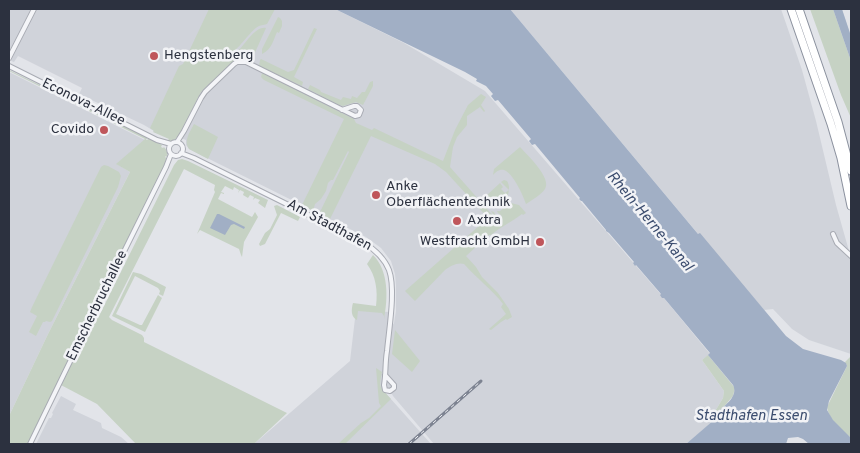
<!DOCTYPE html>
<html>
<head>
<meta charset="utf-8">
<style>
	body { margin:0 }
	#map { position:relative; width:860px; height:453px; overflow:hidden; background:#e2e4e9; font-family:Overpass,sans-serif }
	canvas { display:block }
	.frame { position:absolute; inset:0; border:10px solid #2c313f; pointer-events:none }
</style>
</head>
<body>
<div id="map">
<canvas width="860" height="453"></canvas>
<div class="frame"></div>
</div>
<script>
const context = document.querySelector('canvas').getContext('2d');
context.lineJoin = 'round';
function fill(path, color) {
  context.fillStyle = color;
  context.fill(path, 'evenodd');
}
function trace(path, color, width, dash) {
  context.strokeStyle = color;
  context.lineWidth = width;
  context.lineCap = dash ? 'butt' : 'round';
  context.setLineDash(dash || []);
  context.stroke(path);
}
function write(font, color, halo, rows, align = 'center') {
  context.font = font + ' Overpass,sans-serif';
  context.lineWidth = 5;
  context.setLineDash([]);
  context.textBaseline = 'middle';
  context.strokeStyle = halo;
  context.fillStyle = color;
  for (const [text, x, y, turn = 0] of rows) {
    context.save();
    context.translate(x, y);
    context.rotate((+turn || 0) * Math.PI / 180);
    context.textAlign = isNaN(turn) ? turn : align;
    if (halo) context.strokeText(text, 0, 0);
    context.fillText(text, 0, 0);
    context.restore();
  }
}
fill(new Path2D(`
	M9 9H335L404 43 485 91 663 297 710 354 702 360 724 391 723 398 714 413 718 417 686 444H434L393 396 390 390 386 389 385 387 391 328 394 323 396 311V285L395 274 391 261 381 248 366 237 189 149 186 145V140L176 136 153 132 154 131 144 125 79 94 82 88 18 56 14 62 9 60Z
	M510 9H781L802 70 816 121 836 205 851 258V354L809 340 792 329 773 309 764 310 699 235Z
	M9 72 145 140 117 164 130 172 48 334 9 416Z
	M356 310 390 312 384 370 382 373V389L431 444H254L350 361Z
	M61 396 76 404 73 410 101 423 102 428 121 437 129 444H36L49 418H51L53 414 52 413Z`), '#d0d3da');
fill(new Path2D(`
	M209 9H275L267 24C265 25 261 25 259 26 252 29 241 46 234 51L235 54C244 47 254 26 266 28L253 57 249 60 237 61 230 64 201 92 178 137H176H177C175 141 171 141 167 141L169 139 153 132 154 131 150 128 179 66 183 64Z
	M810 9H833L851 61V118L841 95Z
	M278 17 280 18 282 21V26L279 33 277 32C273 41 272 49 262 54V49Z
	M314 28 317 29 294 77 303 82 302 86 259 66 260 60 261 59 288 72 294 70Z
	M9 70 144 136 148 137 146 140H147L149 138 162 145 161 147 163 148 164 147C167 150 168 153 167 157L166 156 165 157 168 159 92 316 98 318 174 165 178 160 182 159 188 161 268 200 265 208 258 203 260 200 255 198 253 200 254 197 250 195 248 198 243 195 244 192 240 190 238 193 239 190 234 187 233 190 225 186 221 192 224 193V194L221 193 218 199 252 217 255 212 258 217 244 242 242 257 241 255 239 249 200 230 197 234 215 192 214 190 215 185 184 169 109 317 112 320 142 335 144 338V342L287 413 254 444H136L97 404 59 384 32 444H9V416L48 334 130 172 116 164 145 139 9 71Z
	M262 73 354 119 356 123 372 130 374 128 443 161 455 130 468 105 481 94 486 97 481 105 485 111 484 112 480 107 467 116V125L457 137 453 147 450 167 495 218H496L491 211 494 212 496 216 502 217 501 215 498 213 497 211H500L511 203 519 205 526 213 523 215 522 214C512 222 500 227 491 235H489L466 256 476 267 482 277 498 293 509 309 512 317 507 320 506 319 501 322 491 330 489 329 506 314 501 307 503 304C492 289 476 278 464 264 458 262 450 266 445 270L415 301 405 291 488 218 446 172 435 164 371 136 330 219 319 214 349 152 348 151 333 180H331L328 183 326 191 321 199 315 204 313 211 302 205 344 119 264 80 261 77Z
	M373 81V86L363 105 356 102 343 106 339 105 308 89 310 85 320 90 321 92 341 100 343 97 351 99 352 96 357 98 362 92H365L370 82Z
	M194 124 218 137 208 159 189 149C183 141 190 132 194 124Z
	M520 147C528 156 552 178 545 189 541 195 532 200 526 204 523 195 513 173 504 170 499 169 496 172 493 175L494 169Z
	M104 165 108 166 119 172 121 176 118 187 52 321 50 322 46 321 45 322H43L36 336 29 332 37 316 30 312 32 307 95 179 101 167Z
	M504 180 507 181C513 190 505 207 494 207L487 200V195L500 183 503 187 501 189 505 193 509 190 501 182Z
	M277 205 300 217 298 221 281 213 265 244 260 246 259 244 265 233 270 229 277 215 274 206Z
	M373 255C389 271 388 298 384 319V316L382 313 358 311 357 320C351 317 351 310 353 303L376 306C378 291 376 276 367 264Z
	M133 272 141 274 166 287 163 296 159 294 160 291 158 288 135 276 116 314 140 325H142L158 295 162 298 145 332 112 316Z
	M395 330 420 361 412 372 392 354Z
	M708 355 735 388 733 396 721 410 723 413 718 417 714 413 723 398 724 391 702 360Z
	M851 356V438C842 430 829 421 827 407L847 366 845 362Z
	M376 368 382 372C378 390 381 387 391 399L345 444H338L361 423 369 418 381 406 379 403Z`), '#c6d2c4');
fill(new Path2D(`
	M335 9H510L698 234 700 233 786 336 803 349 841 360 846 363 847 366 829 401 827 410 833 420 851 438V444H809L803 439 798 437 788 438 786 444H686L722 413 720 410C728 403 738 395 733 385L708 355 710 353 664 298H662L660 295 661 294 636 265 635 266 633 263 634 262 609 233 606 231V230L582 201H581L579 199 580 198 535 144 532 145 529 141 531 139 498 100 495 101 491 96 493 94 486 86 476 81 477 79 465 72Z
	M833 9H842L851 36V61Z
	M217 214H219L245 227 244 229 234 224 231 225 225 235 210 228Z`), '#a1afc5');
const street = new Path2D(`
	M9 58 34 9
	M9 66 157 140 171 144
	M177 142 184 131 201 98 205 92 234 64 237 62H246L355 116 359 115 361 110 357 106H354L342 110
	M169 149a7 7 0 1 1 14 0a7 7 0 1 1-14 0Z
	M181 153 194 158 363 242C374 249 384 257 389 270 396 289 389 329 387 351 385 362 386 374 384 385L385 390 390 391 394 388V385L385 375
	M833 234 837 243 851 256
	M30 444 97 306 166 167 171 154`);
const highway = new Path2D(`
	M791 9 831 124 841 158 851 206
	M799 9 838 122 851 171`);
trace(street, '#a8abb3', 6);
trace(highway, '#8b919e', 9);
trace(street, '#f4f5f8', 4);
trace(highway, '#fff', 7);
const rail = new Path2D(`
	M409 444 481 381`);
trace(rail, '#7d8391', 3);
trace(rail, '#f2f3f6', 1, [4]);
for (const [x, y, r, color] of [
	[154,56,5,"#bf565b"],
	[104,130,5,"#bf565b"],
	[376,195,5,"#bf565b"],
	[457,221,5,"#bf565b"],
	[540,242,5,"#bf565b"]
]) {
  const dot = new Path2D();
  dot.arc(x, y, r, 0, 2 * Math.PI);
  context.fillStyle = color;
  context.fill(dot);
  trace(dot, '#f2f3f6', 2);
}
write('14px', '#2c313f', '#f2f3f6', [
	["Hengstenberg",164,56],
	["Covido",94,130,"right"],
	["Anke",386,187],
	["Oberflächentechnik",386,203],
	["Axtra",467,221],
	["Westfracht GmbH",530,242,"right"]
], 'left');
write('14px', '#2c313f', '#f2f3f6', [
	["Econova-Allee",83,103,26],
	["Am Stadthafen",329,226,28],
	["Emscherbruchallee",98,306,-64]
]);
write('italic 15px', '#3b4c6e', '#f2f3f6', [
	["Rhein-Herne-Kanal",649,222,50],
	["Stadthafen Essen",751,417]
]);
</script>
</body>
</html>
